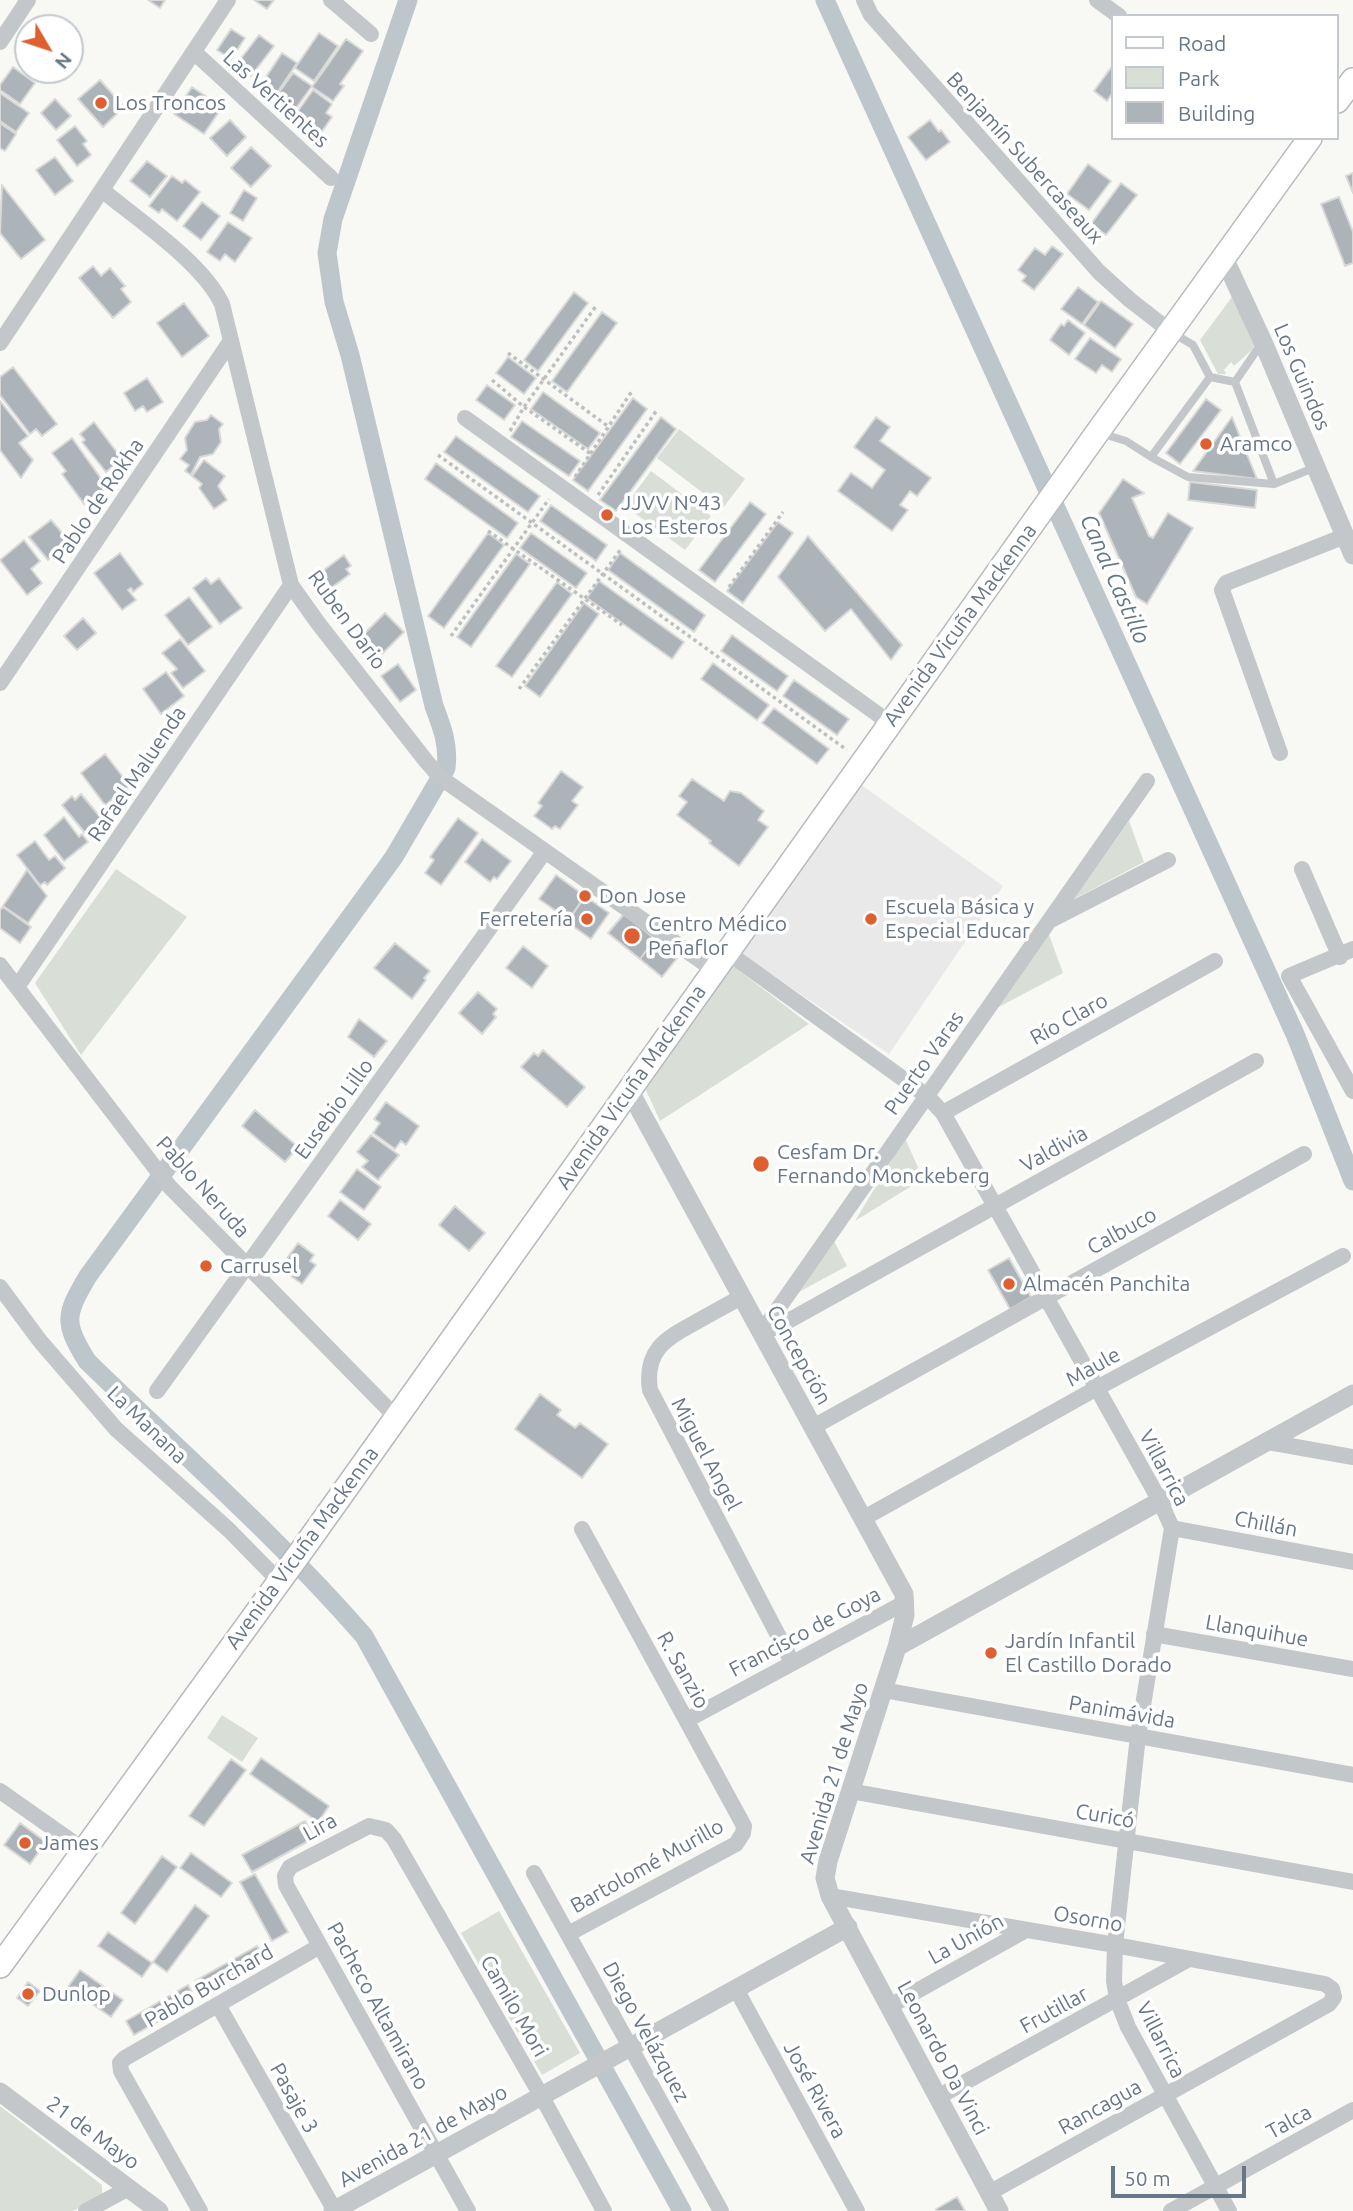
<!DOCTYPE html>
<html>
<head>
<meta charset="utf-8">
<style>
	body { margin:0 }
	#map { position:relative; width:1353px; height:2211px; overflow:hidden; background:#f8f8f5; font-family:Ubuntu,sans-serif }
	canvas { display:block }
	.legend { position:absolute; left:1111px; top:14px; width:228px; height:126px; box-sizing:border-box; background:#fff; border:2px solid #c3c9ce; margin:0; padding:9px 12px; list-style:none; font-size:21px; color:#687785 }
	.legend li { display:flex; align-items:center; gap:14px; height:35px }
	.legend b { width:35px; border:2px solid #c3c9ce }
	.north { position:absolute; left:14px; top:14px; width:70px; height:70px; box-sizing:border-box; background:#fff; border:2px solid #c3c9ce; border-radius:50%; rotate:129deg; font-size:19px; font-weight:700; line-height:28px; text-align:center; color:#687785 }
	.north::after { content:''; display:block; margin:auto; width:24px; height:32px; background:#de5f2f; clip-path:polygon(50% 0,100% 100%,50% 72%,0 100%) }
	.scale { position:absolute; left:1111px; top:2166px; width:135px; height:32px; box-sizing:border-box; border:4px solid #687785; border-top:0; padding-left:9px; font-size:21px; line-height:24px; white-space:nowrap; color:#687785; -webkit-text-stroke:5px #fff; paint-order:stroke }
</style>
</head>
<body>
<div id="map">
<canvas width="1353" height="2211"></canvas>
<ul class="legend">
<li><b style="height:9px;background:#fff"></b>Road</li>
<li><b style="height:19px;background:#d9dfd6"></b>Park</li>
<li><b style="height:19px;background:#acb3b9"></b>Building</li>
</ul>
<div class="north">N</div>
<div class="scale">50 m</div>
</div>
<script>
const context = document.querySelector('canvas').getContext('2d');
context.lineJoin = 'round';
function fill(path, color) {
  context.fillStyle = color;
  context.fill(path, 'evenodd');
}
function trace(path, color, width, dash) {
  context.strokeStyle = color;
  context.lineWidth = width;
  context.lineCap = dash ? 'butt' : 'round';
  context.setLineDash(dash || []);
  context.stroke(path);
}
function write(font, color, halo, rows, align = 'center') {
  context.font = font + ' Ubuntu,sans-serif';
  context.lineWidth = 7;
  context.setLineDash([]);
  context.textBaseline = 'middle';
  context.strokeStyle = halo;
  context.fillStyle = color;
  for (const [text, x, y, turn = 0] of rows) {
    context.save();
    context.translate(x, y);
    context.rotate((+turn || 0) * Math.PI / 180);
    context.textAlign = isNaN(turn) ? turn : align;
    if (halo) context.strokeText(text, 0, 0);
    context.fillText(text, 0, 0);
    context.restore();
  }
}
fill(new Path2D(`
	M860 784 1003 886 889 1054 737 951Z`), '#e8e9e8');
fill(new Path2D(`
	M1235 293 1254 345 1253 349 1234 366 1231 362 1224 370 1226 374H1218L1200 340Z
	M679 429 745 479 723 508 657 458Z
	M651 471 711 516 685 550 625 506Z
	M1129 821 1144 862 1074 899Z
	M116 869 187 917 81 1055 35 983Z
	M1048 932 1063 973 993 1010Z
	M724 959 809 1024 660 1121 640 1077Z
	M905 1138 923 1179 855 1221Z
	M834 1241 847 1266 797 1293Z
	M222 1715 258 1738 242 1762 207 1738Z
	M499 1911 580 2053 542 2075 461 1933Z
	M0 2106 102 2185V2195L73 2211H0Z`), '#d9dfd6');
trace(new Path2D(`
	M408 0 333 219 327 253 334 302 350 355 434 706C442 727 449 745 446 768L394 857 88 1276C65 1315 63 1322 87 1361 180 1452 279 1538 364 1636L682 2211
	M825 0 1295 1034 1353 1181`), '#bdc7cb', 19);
const building = new Path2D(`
	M148 0H165L160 8Z
	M254 0H274L267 9Z
	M231 29 245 38 231 59 217 50Z
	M319 33 338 46 314 81 295 68Z
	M259 35 274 46 251 76 236 65Z
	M346 39 363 51 340 84 344 86 333 101 312 87Z
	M282 53 297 63 275 96 260 86Z
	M1113 65V92L1107 101 1094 91Z
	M13 67 35 83 20 104 0 90V85Z
	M293 73 312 86 294 111 275 98Z
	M100 80 124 107 103 127 78 99Z
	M192 87 222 107 204 134 174 114Z
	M313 90 332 104 326 113 332 117 316 140 290 122Z
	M0 93 29 113 16 132 0 121Z
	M55 99 71 116 56 130 41 113Z
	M230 120 246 137 227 156 210 138Z
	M930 120 939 132 941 130 950 142 926 160 908 137Z
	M0 123 16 134 5 151 0 148Z
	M75 126 87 141 83 144 91 155 77 166 57 140Z
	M251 147 271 166 251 187 231 168Z
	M55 157 73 181 55 195 36 170Z
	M147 161 167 176 150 197 130 181Z
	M1088 164 1111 181 1089 210 1067 194Z
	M1353 173V193L1346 176Z
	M172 176 182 183 185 180 200 192 177 221 162 209 159 213 149 206Z
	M1121 183 1137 195 1106 235 1091 224Z
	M2 185 45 240 21 259 0 233Z
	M244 190 257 198 243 221 230 213Z
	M1339 197 1353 232V263L1345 266 1321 204Z
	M202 202 220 216 201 240 183 226Z
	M228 222 252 238 235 262 225 254 220 261 207 252Z
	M1052 246 1063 254 1034 290 1022 281 1026 276 1018 270 1035 248 1045 255Z
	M93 266 101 276 110 268 125 286 121 289 131 302 113 318 79 278Z
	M1078 287 1098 302 1082 324 1061 309Z
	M574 292 588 303 538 371 524 360Z
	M1101 301 1133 324 1115 348 1084 325Z
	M184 303 209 336 182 357 157 323Z
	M602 312 617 323 567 392 552 381Z
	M1068 320 1085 333 1069 355 1050 340 1061 324 1064 326Z
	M1090 338 1121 359 1112 372 1102 365 1096 373 1075 359Z
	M508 357 536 378 524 394 496 373Z
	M13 367 57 424 42 436 36 429 30 434 0 395V377Z
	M147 378 163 402 147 412 143 406 135 411 124 393Z
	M487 385 515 405 504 420 476 400Z
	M543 392 600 433 588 449 531 409Z
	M633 398 647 409 588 491 573 480Z
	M1206 399 1221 410 1180 464 1166 453Z
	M0 401 28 436 19 443 33 460 21 478 0 450Z
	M211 415 223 424 219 429 221 442 213 454 200 457 191 475 185 471 189 465 180 459 187 450 185 438 195 422 207 420Z
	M661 417 676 429 616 511 600 500Z
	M876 417 890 427 880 441 931 478 917 496 910 491 900 505 908 510 892 531 838 491 851 473 872 488 885 470 854 447Z
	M1232 417 1257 479 1193 471Z
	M522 421 580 461 569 476 511 437Z
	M94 422 122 459 106 472 82 442 85 440 80 434Z
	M456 436 540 496 528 512 444 452Z
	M72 438 107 487 84 504 62 474 66 471 52 453Z
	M204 460 225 476 218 486 227 500 214 509 199 488 202 484 192 476Z
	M436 463 518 523 507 538 425 479Z
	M1123 479 1144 493 1132 498 1149 536 1153 538 1168 513 1193 528 1147 604 1136 597 1099 513Z
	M1190 482 1257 490 1255 508 1188 500Z
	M750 502 766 514 715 582 699 570Z
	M551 505 607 545 596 561 540 521Z
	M51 520 70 542 48 560 29 537Z
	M778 522 793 533 743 603 727 591Z
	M488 533 504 545 444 628 428 616Z
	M531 533 587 573 576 588 520 548Z
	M808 536 902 645 891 660 851 609 825 631 778 577Z
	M24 540 40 561 31 569 42 583 27 595 0 560Z
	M120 553 143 584 133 592 131 588 128 590 136 600 122 610 94 573Z
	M620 553 705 615 694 632 608 570Z
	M516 554 530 564 471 647 457 637Z
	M344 555 351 566 346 569 350 574 331 588 320 573Z
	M206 578 211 584 219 578 242 608 220 624 193 588Z
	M599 581 684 642 672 659 587 598Z
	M557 582 572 594 512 677 496 666Z
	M189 597 212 627 188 645 165 615Z
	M584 603 599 614 540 697 525 686Z
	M385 613 404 632 382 654 363 635Z
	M83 618 96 633 77 650 64 636Z
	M732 635 788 676 777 691 721 651Z
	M180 639 205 671 183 688 171 673 177 669 162 653Z
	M713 663 769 705 757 720 701 679Z
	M398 664 416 690 400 702 381 676Z
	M166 672 184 696 161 714 143 689Z
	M794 680 849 719 837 735 783 696Z
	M774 708 829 749 817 764 762 723Z
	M105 754 130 786 105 805 81 773Z
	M561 771 583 787 572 801 578 805 560 829 555 826 552 829 534 816 542 806 538 803Z
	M692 779 724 801 730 791 741 793 764 811 758 820 768 827 739 866 709 843 711 841 677 815 687 802 679 796Z
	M81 794 102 819 85 833 62 805 72 796 75 800Z
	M64 817 79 837 82 834 88 842 64 861 44 835Z
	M458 818 478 833 441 885 425 873 434 860 430 857Z
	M482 839 511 861 497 879 494 877 490 882 465 862Z
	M35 841 49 860 55 856 65 868 47 885 45 882 40 885 17 855Z
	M27 870 47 896 28 923 3 906Z
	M556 875 585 896 571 917 558 908 556 911 539 899Z
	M585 896 609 913 591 939 567 922Z
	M3 907 31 927 20 943 0 928V910Z
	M624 914 655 939 640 959 608 933Z
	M655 939 678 957 662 977 640 959Z
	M395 943 430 971 424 978 426 980 412 999 374 968Z
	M523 946 548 966 532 988 506 968Z
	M478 992 497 1009 493 1014 496 1017 482 1034 459 1013Z
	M359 1019 387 1041 374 1057 348 1037Z
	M543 1050 585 1087 567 1107 521 1067 534 1053 538 1056Z
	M386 1102 419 1126 406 1145 401 1141 395 1149 373 1133 380 1123 374 1119Z
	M255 1110 298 1147 285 1162 242 1126Z
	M371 1135 399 1155 378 1180 362 1167 368 1161 357 1152Z
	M357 1169 381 1187 364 1210 340 1192Z
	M340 1200 371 1224 358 1240 328 1216Z
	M455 1206 485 1233 469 1251 439 1225Z
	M298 1243 314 1255 310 1261 316 1265 302 1284 280 1268Z
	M1009 1258 1031 1297 1010 1309 988 1270Z
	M540 1394 561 1410 557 1415 575 1428 580 1423 608 1444 582 1478 515 1429Z
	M261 1758 329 1806 318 1822 250 1774Z
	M231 1759 246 1770 204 1826 189 1816Z
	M305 1821 314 1838 252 1872 242 1855Z
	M20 1823 46 1842 30 1864 4 1845Z
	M191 1853 232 1883 221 1897 180 1868Z
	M162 1856 177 1867 135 1924 121 1913Z
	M255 1874 288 1932 272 1941 240 1882Z
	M195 1905 209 1916 167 1972 153 1962Z
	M108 1932 152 1963 142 1977 98 1946Z
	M257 1946 265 1961 203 1996 195 1981Z
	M80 1970 123 2000 111 2017 68 1987Z
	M28 1982 40 1991 28 2006 17 1998Z
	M188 1985 196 2000 134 2035 126 2021Z
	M957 2197 965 2211H937L936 2209Z`);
fill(building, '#acb3b9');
trace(building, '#d9d9d7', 2);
const primary = new Path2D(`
	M1337 101 1353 80
	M0 1966 305 1546 1097 433 1310 138`);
trace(primary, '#b6babe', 26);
trace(new Path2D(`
	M508 353 609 427
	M492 380 524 407 591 454
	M510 431 524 407 596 306
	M438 455 847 750
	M575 477 632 391
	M598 495 657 410
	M488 531 622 625
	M729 587 783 512
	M451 636 549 499
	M519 689 621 549`), '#bdbfc1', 3.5, [3.5, 3.5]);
trace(new Path2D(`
	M1261 344 1235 382 1274 484 1316 467
	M1210 377 1235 382
	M1100 433 1126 441 1151 457 1210 377 1193 345 1171 332
	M1151 457 1188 477 1274 484`), '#c3c7ca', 8);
trace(new Path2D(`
	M331 0 371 34
	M864 0 871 15 1099 272 1130 300 1170 331
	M1097 0 1119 16
	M0 42 28 0
	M194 52 331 178
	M102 190C138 220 202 262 222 304L291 585 318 623 426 761 441 778 714 970
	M0 343 228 0
	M465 418 890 723
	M0 683 230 342
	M1280 753 1222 590 1226 583 1345 536
	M1302 869 1340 957
	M1053 919 1168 860
	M1353 949 1289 976 1353 1091
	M727 952 927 1096 943 1113 1160 1501 1172 1528 1138 1736 1115 1945 1114 1981 1117 1999 1128 2027 1229 2211
	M0 965 169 1186 396 1417
	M17 987 291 585
	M943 1113 1215 961
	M0 1287 40 1341 116 1429 229 1530 279 1581
	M741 1297C727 1305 712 1313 698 1321 667 1338 644 1349 650 1390L792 1662
	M761 1333 1147 781
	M761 1333 781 1325 1256 1061
	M157 1391 545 851
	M813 1427 1304 1154
	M1268 1442 1353 1457
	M864 1518 1097 1388 1343 1256
	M1172 1528 1353 1562
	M1154 1634 1353 1669
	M883 1690 1353 1775
	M687 1720 906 1602
	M0 1791 84 1850
	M850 1791 1353 1882
	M534 1873 721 2211
	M830 1896 1115 1945 1325 1984 1332 1989 1334 1997 1329 2004 989 2193
	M568 1934 736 1844 743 1833 744 1826 582 1529
	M736 1989 857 2211
	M218 2005 335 2211
	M890 2006 1026 1930
	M938 2097 1189 1959
	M86 2211 129 2188
	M200 2211 121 2071 120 2063 125 2058 320 1946
	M468 2211 286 1885 285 1876 290 1867 369 1826 386 1830 394 1839 542 2097 604 2211
	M1171 2211 1353 2110`), '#c3c7ca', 16);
trace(new Path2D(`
	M1224 258 1263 342 1353 555
	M629 1090 904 1594 905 1615 897 1647 828 1861 825 1878 830 1896 999 2211
	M897 1647 1353 1394
	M0 2092 159 2211
	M333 2211 848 1927`), '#c3c7ca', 19);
trace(primary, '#fff', 23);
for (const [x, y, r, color] of [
	[101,103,7,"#de5f2f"],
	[1206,444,7,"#de5f2f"],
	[607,515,7,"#de5f2f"],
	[585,896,7,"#de5f2f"],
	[587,919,7,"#de5f2f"],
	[871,919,7,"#de5f2f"],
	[632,936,9,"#de5f2f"],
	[761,1164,9,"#de5f2f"],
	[206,1266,7,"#de5f2f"],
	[1009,1284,7,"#de5f2f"],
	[991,1653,7,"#de5f2f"],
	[25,1843,7,"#de5f2f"],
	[28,1994,7,"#de5f2f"]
]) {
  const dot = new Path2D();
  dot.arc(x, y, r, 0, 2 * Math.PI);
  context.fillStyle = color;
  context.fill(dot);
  trace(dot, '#fff', 2.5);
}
write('21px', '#687785', '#fff', [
	["Las Vertientes",276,99,42],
	["Benjamín Subercaseaux",1025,158,48],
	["Los Guindos",1302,377,67],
	["Pablo de Rokha",98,501,-56],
	["Ruben Dario",347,620,54],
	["Avenida Vicuña Mackenna",960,625,-54],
	["Rafael Maluenda",137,774,-56],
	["Río Claro",1069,1019,-29],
	["Puerto Varas",924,1063,-55],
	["Avenida Vicuña Mackenna",631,1087,-55],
	["Eusebio Lillo",334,1109,-54],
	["Valdivia",1054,1149,-29],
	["Pablo Neruda",203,1187,48],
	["Calbuco",1122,1231,-29],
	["Concepción",799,1355,61],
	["Maule",1093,1367,-29],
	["La Manana",147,1425,44],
	["Miguel Angel",706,1454,62],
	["Villarrica",1164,1468,62],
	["Chillán",1266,1524,11],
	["Avenida Vicuña Mackenna",302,1548,-54],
	["Llanquihue",1257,1631,10],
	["Francisco de Goya",805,1632,-28],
	["R. Sanzio",683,1670,61],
	["Panimávida",1122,1712,10],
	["Avenida 21 de Mayo",834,1773,-73],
	["Curicó",1105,1816,10],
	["Lira",320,1827,-29],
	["Bartolomé Murillo",647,1866,-29],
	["Osorno",1088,1919,10],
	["La Unión",966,1939,-29],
	["Pablo Burchard",209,1986,-30],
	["Pacheco Altamirano",378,2006,61],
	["Camilo Mori",514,2006,60],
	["Frutillar",1054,2010,-29],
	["Diego Velázquez",646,2032,61],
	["Villarrica",1161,2040,63],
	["Leonardo Da Vinci",943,2058,62],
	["José Rivera",815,2090,61],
	["Pasaje 3",294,2098,61],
	["Rancagua",1100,2107,-29],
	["Talca",1289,2122,-29],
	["21 de Mayo",93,2133,36],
	["Avenida 21 de Mayo",423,2136,-29]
]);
write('21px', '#687785', '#fff', [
	["Los Troncos",115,103],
	["Aramco",1220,444],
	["JJVV Nº43",621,503],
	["Los Esteros",621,527],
	["Don Jose",599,896],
	["Escuela Básica y",885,907],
	["Especial Educar",885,931],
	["Ferretería",573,919,"right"],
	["Centro Médico",648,924],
	["Peñaflor",648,948],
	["Cesfam Dr.",777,1152],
	["Fernando Monckeberg",777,1176],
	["Carrusel",220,1266],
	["Almacén Panchita",1023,1284],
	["Jardín Infantil",1005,1641],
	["El Castillo Dorado",1005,1665],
	["James",39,1843],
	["Dunlop",42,1994]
], 'left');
write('italic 23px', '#637781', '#fff', [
	["Canal Castillo",1115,579,66]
]);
</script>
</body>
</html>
